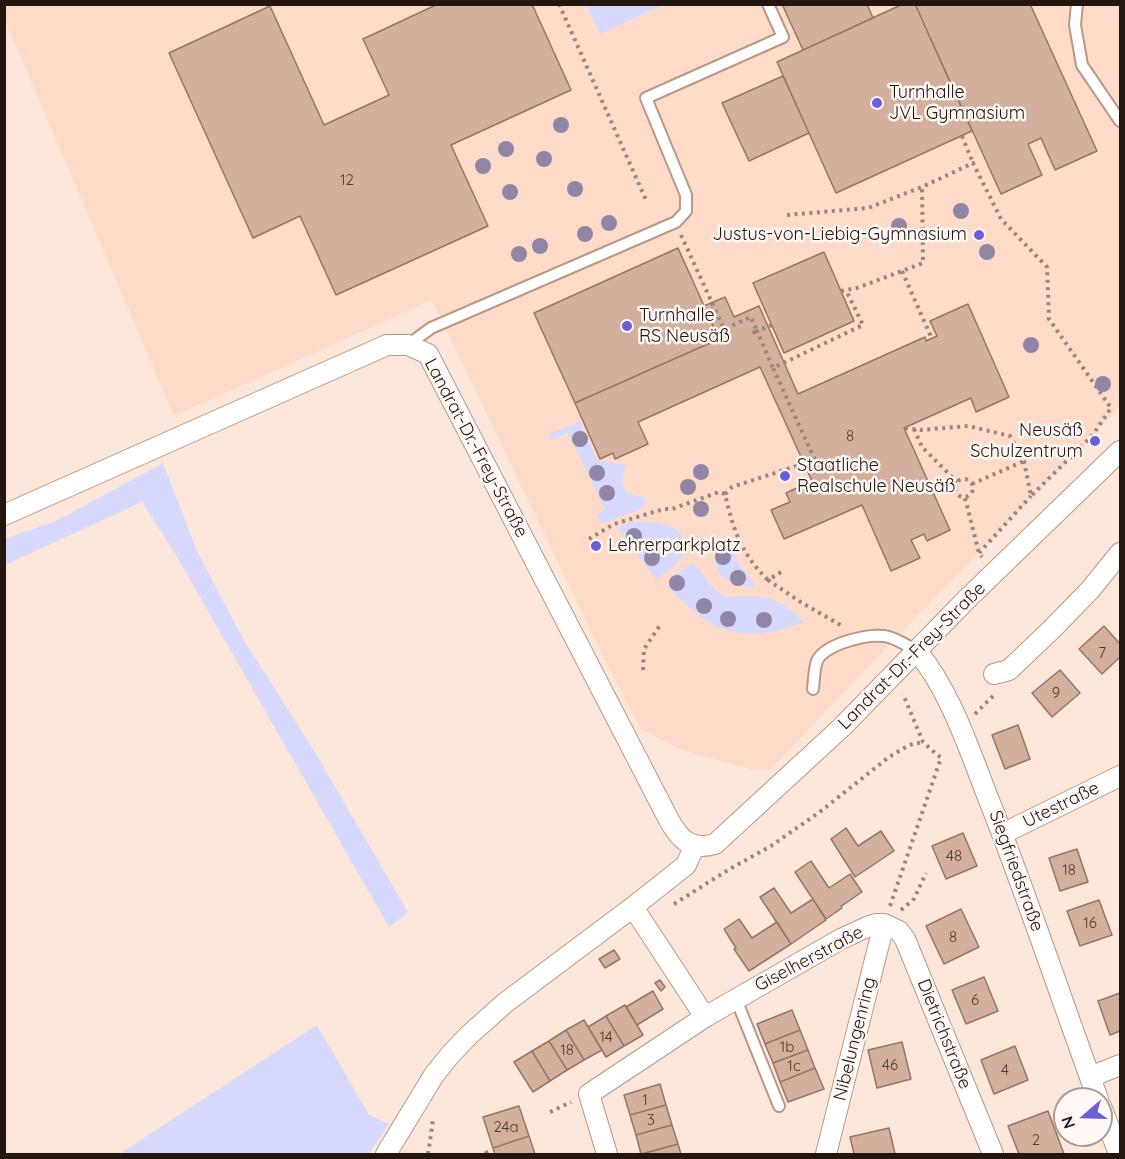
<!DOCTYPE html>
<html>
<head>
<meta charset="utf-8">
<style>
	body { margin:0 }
	#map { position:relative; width:1125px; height:1159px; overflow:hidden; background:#fde7db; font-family:Quicksand,sans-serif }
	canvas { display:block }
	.frame { position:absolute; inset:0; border:6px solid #231610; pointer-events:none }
	.north { position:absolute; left:1053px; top:1087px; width:60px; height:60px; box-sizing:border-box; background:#fff8f4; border:2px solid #a79e99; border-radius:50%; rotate:250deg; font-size:16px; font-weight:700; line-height:24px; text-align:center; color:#231610 }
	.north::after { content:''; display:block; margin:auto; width:21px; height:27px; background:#6a5fd8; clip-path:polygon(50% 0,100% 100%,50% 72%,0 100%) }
</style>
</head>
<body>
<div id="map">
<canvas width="1125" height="1159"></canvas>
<div class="frame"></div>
<div class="north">N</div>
</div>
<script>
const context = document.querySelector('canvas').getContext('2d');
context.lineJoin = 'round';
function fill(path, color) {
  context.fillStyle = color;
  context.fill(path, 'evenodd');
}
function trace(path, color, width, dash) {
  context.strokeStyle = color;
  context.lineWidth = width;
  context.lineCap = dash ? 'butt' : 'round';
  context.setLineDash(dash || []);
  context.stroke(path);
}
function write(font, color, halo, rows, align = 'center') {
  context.font = font + ' Quicksand,sans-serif';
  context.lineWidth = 5;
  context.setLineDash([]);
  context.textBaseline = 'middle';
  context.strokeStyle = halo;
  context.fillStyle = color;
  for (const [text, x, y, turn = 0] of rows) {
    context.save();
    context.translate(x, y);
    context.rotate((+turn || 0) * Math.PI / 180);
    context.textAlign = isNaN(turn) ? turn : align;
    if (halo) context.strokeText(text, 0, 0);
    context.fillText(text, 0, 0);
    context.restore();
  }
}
fill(new Path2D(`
	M4 5H586L600 34 663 5H1120V407L886 648 770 770 751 769 685 751 641 729 604 658 432 300 174 416 5 20Z`), '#fedbc8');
fill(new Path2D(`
	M586 5H663L600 34Z
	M580 421 597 460 627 465C621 475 619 490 633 495 636 496 640 496 643 496 647 501 646 503 643 508L602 524 596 515 605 510 568 433 551 440 549 434Z
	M163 463 197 551 242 637 310 744 408 912 389 927 173 550 142 502 5 565V539L56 521Z
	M640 521C649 522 660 523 669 526 691 535 688 554 673 568 668 572 662 575 656 579L617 528 622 524Z
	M727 547 732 550C735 554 736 559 739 564 744 571 750 577 755 584L753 587C745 586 736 586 729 582 715 573 708 554 727 547Z
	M691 564C705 569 708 589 723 595 730 598 740 596 747 596 772 596 787 603 803 622 777 634 748 638 720 628 702 621 681 600 668 587L672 576Z
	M317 1025 369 1115 389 1124 369 1154H119Z`), '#d7d9fc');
const building = new Path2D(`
	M438 4H532L571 90 451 145 488 226 336 295 300 216 253 238 169 53 270 6 324 125 389 95 363 39Z
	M782 4H867L873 18 803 50Z
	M903 4H915L972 131 836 193 777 62Z
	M915 4H1030L1097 151 1055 170 1041 138 1028 144 1042 175 1001 194Z
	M783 76 809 133 749 161 722 103Z
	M678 248 719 339 575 403 534 313Z
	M824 252 854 321 784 353 753 283Z
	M725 297 734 317 759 306 798 394 925 337 926 341 937 336 930 321 968 304 1009 397 976 412 971 398 904 428 950 530 927 541 924 534 911 540 920 558 891 571 862 505 784 539 771 510 790 502 786 493 812 481 760 367 638 422 648 444 615 459 613 453 600 459 575 403 719 339 704 306Z
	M1104 626 1120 644V657L1102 674 1079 649Z
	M1060 670 1080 693 1052 717 1032 693Z
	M1018 725 1030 759 1005 769 992 735Z
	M846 828 858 846 881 831 894 851 855 877 831 839Z
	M963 833 977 866 946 879 932 846Z
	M1077 849 1088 882 1060 891 1049 858Z
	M811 861 829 888 850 874 862 892 843 905 841 906 842 908 826 919 795 872Z
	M774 888 791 913 813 899 826 920 791 944 760 897Z
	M1099 900 1112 935 1080 946 1067 911Z
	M961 909 979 947 944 964 926 926Z
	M739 919 752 938 777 922 791 944 749 971 734 949 736 948 724 929Z
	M614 950 620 959 605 968 599 959Z
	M984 977 998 1011 966 1024 952 990Z
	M660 980 665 987 661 991 655 983Z
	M653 991 663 1009 637 1025 626 1007Z
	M1120 993V1031L1110 1035 1098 1001Z
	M625 1005 643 1035 624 1046 606 1016Z
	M792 1010 800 1030 765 1044 757 1024Z
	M606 1016 624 1046 606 1057 588 1027Z
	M584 1020 602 1050 584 1060 566 1030Z
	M566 1030 584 1060 567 1070 549 1041Z
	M800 1030 808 1050 773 1063 765 1044Z
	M549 1041 567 1070 550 1081 532 1051Z
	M902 1042 911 1079 877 1088 868 1050Z
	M1015 1046 1028 1080 994 1094 981 1060Z
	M808 1050 815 1068 780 1082 773 1063Z
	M532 1051 550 1081 533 1092 514 1062Z
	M815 1068 824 1089 788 1102 780 1082Z
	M660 1084 666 1105 630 1115 624 1095Z
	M666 1105 672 1125 636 1135 630 1115Z
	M519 1106 529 1136 493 1148 483 1117Z
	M1048 1111 1064 1154H1019L1008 1126Z
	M672 1125 678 1144 641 1154 636 1135Z
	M889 1128 895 1154H854L850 1137Z
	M529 1136 535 1154H495L493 1148Z
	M678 1144 681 1154H642Z`);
fill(building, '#d2b09d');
trace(building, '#957563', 1.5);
const service = new Path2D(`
	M1077 4 1075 25 1082 65 1120 121
	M408 345 431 328 676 222 686 211V195L646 98 783 37 768 4
	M813 689C814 681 814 669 817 661 825 644 866 634 884 636 895 637 907 646 917 651
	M736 999 779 1106`);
const minor = new Path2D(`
	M4 515 387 345H408L428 354 669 820C680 840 691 851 715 844L842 727 966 600 1120 451
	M917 651C949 690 967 743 985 790 1026 892 1060 996 1098 1099
	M994 674 1009 670 1052 629 1090 590 1120 553
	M1002 834 1120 776
	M633 907 705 1017
	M1090 1077 1120 1065
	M1101 1106 1119 1154
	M386 1154 434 1075 450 1055 469 1035 505 1003 633 907 686 865 695 845
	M607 1154 589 1094 705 1017 841 939 867 927 876 924H884L899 931 905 939 993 1154
	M826 1154 884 924`);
trace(service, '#ba9886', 14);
trace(minor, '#ba9886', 22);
trace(new Path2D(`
	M559 4 646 200
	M962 136 973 163
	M787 215 868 208 922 187 973 163 1001 219 1047 267 1049 319 1111 408 1092 436 1031 496 1024 461 1010 436 968 426 921 430 904 428
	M681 235 724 329 751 317 757 331 750 334
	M902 271 932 339
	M841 291 857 288 923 263 922 187
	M772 325 757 331 773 368
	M914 429 922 447 957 482
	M955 488a9 9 0 1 1 18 0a9 9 0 1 1-18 0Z
	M972 484 1024 461
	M725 494 732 487 815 460 773 368 863 325 846 290
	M965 498 979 553 982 557
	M589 539 614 524 664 509H672L719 492 725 494C733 529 741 554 768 580
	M979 553 1031 496
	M781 572 768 580 799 601 842 626
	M643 670 644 649 661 624
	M975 714 995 694
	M674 904 728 870 771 846 821 811 889 757 909 745 923 742
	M890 906 941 758 923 742 903 694
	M901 910 914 899 926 873
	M550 1112 571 1102
	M486 1151 487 1154
	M428 1154 433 1120`), '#98867d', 4, [3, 4.5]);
trace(service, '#fff', 10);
trace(minor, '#fff', 20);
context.fillStyle = '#9185a5';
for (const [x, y] of [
	[561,125],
	[506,149],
	[544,159],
	[483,166],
	[575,189],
	[510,192],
	[961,211],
	[609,223],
	[899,226],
	[585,234],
	[540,246],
	[987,252],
	[519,254],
	[1031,345],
	[1103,384],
	[580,439],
	[701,472],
	[597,473],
	[688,487],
	[607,493],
	[701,509],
	[634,536],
	[723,557],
	[652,558],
	[738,578],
	[677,583],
	[704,606],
	[728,619],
	[764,620]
]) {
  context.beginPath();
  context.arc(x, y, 8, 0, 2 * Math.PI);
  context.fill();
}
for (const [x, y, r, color] of [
	[877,103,6,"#6a5fd8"],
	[979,235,6,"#6a5fd8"],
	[627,326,6,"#6a5fd8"],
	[1095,441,6,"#6a5fd8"],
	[785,476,6,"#6a5fd8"],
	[596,546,6,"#6a5fd8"]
]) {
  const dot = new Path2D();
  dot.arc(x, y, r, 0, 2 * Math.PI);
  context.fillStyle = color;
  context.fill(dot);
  trace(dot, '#fff8f4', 2);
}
write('15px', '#4f3c33', null, [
	["12",347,180],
	["8",850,436],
	["7",1102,653],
	["9",1056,693],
	["48",954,856],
	["18",1069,870],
	["16",1090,923],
	["8",953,937],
	["6",975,1000],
	["14",606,1037],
	["1b",787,1047],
	["18",567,1050],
	["46",890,1065],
	["1c",794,1066],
	["4",1005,1070],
	["1",645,1100],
	["3",651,1120],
	["24a",506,1127],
	["2",1036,1140]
]);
write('18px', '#231610', '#fff8f4', [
	["Turnhalle",889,93],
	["JVL Gymnasium",889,114],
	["Justus-von-Liebig-Gymnasium",967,235,"right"],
	["Turnhalle",639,316],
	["RS Neusäß",639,337],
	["Neusäß",1083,431,"right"],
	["Schulzentrum",1083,452,"right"],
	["Staatliche",797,466],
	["Realschule Neusäß",797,487],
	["Lehrerparkplatz",608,546]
], 'left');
write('18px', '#231610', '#fff8f4', [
	["Landrat-Dr.-Frey-Straße",476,448,62],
	["Landrat-Dr.-Frey-Straße",912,656,-45],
	["Utestraße",1061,805,-26],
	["Siegfriedstraße",1016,871,70],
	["Giselherstraße",809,959,-28],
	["Dietrichstraße",944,1034,68],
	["Nibelungenring",855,1039,-76]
]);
</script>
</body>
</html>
